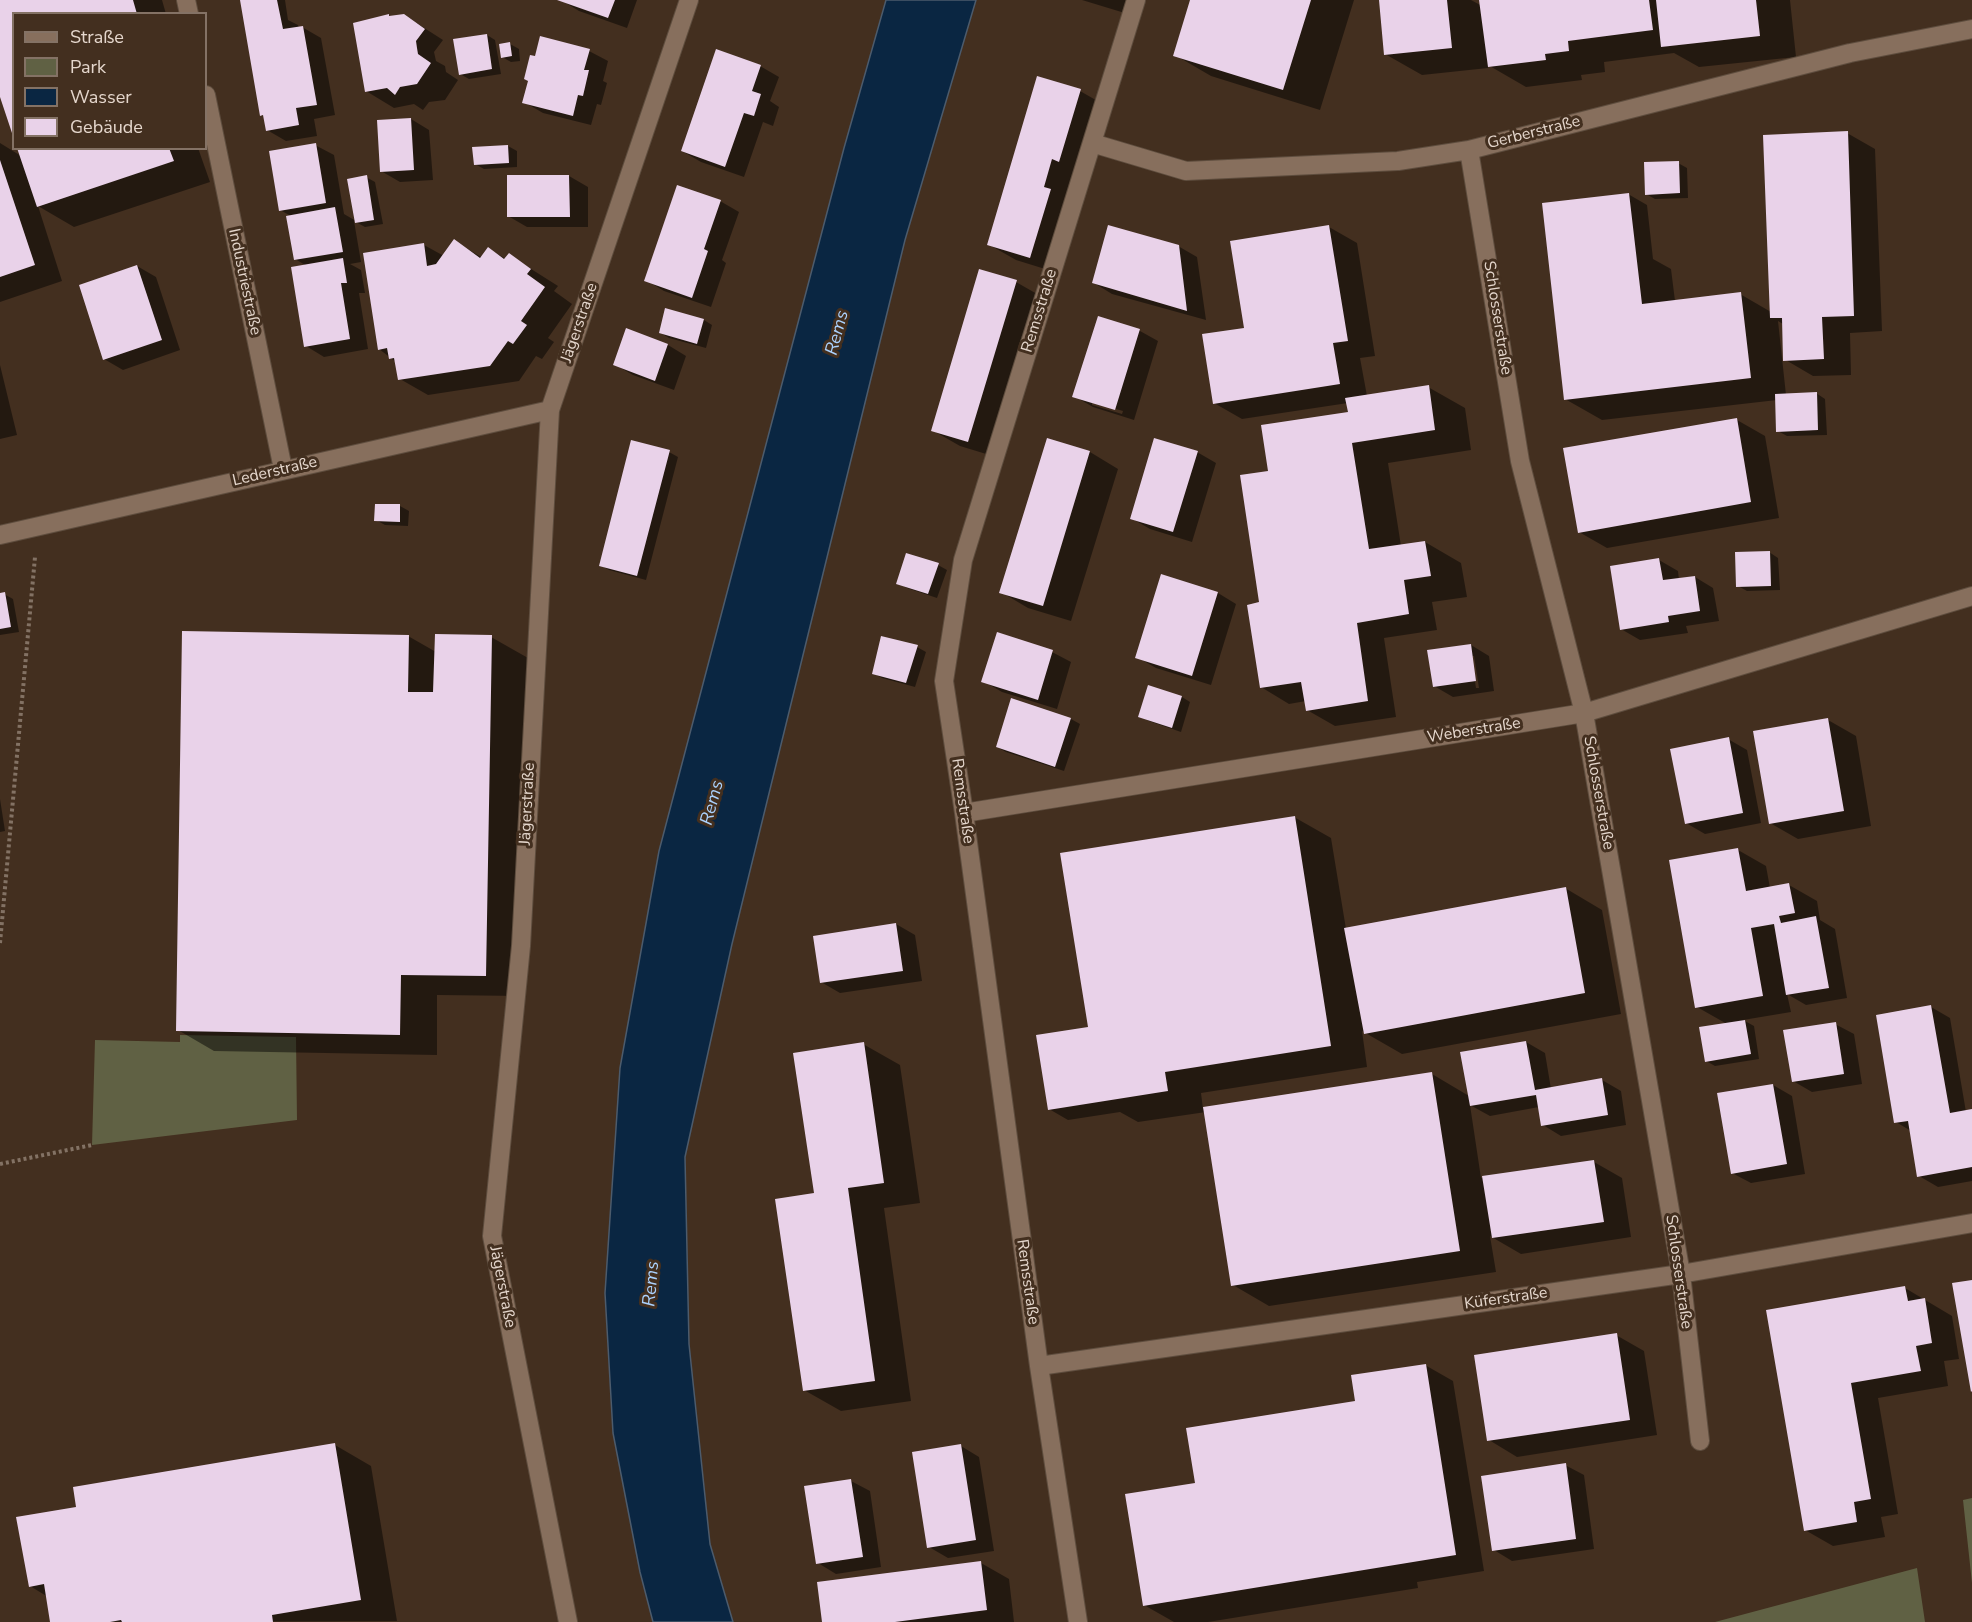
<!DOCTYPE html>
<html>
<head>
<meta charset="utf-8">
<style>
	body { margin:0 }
	#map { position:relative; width:1972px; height:1622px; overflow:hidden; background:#432f1f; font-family:"Nunito Sans",sans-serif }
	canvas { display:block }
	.legend { position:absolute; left:12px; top:12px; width:195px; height:138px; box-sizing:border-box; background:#432f1f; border:2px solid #847265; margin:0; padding:8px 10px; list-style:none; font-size:18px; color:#e5d7cd }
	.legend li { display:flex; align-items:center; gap:12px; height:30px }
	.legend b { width:30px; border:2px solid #847265 }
</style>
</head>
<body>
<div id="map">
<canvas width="1972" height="1622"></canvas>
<ul class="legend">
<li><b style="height:8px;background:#876f5d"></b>Straße</li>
<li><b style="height:16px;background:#606144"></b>Park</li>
<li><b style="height:16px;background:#0a2642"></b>Wasser</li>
<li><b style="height:16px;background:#e9d2e9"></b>Gebäude</li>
</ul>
</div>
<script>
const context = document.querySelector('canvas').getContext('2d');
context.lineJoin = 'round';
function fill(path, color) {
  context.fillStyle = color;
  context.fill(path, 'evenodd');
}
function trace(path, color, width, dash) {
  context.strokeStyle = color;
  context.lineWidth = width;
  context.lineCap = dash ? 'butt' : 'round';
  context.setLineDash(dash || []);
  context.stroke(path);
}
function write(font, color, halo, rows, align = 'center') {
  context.font = font + ' "Nunito Sans",sans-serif';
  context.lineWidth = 6;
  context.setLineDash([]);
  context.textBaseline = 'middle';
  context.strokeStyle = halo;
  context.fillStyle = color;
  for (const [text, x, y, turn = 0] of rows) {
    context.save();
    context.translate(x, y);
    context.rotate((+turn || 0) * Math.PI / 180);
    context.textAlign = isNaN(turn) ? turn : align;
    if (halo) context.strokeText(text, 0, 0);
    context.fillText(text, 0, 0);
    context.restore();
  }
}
fill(new Path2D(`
	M180 1035 296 1037 297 1120 92 1145 95 1040 180 1042Z
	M1972 1498V1583L1963 1500Z
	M1917 1568 1925 1622H1715Z`), '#606144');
const water = new Path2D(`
	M886 0H976L905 240 732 944 685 1157 689 1344 710 1544 733 1622H653L640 1572 613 1433 605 1293 620 1068 659 851 844 148Z`);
fill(water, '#0a2642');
trace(water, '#4c5b6c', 1.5);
fill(new Path2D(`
	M0 0H162L166 14H14V133L0 92Z
	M241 0H285L288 20 298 25 299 28 302 27 321 38 335 115 314 119 317 136 286 141 267 130 264 116 262 115Z
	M561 0H637L627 28 579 11Z
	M1082 0H1132L1128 14Z
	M1192 0H1354L1320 110 1211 76 1175 55Z
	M1380 0H1471L1482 6 1481 0H1790L1796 57 1699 67 1674 53 1604 62 1605 72 1581 75 1582 80 1526 87 1488 65V68L1422 75 1385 54Z
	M388 15 392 17 404 15 443 40 434 52 436 61 445 66 446 72 458 80 445 100 429 102 423 110 414 104 394 108 366 91Z
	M487 35 495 40 501 74 469 79 460 74Z
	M510 44 519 49 520 61 511 62 502 57Z
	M589 51 608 61 603 81 607 83 601 105 597 104 591 125 543 113 524 102Z
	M760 66 779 77 770 101 779 107 773 126 763 122 744 177 701 162 682 151Z
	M1080 91 1108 107 1058 273 1016 260 988 244Z
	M411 119 429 130 433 180 400 182 381 171Z
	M1847 133 1875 149 1882 331 1850 333 1851 375 1813 376 1784 359 1783 324 1778 321 1786 395 1816 393 1825 399 1827 435 1787 436 1778 431 1777 400 1602 420 1565 399 1628 194 1647 205 1653 259 1671 269 1675 301 1740 294 1771 312Z
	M0 143 21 156 19 148H198L210 182 74 227 38 206 62 281 0 302Z
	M315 145 334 155 344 214 356 221 366 177 375 182 383 224 365 227 354 221 361 262 350 264 361 270 365 293H359L368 349 324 357 306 346 307 266 295 259 291 216 280 210Z
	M508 146 517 151V167L484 169 475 164Z
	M1678 163 1687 168 1688 198 1655 199 1646 194Z
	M569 176 588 187V227H527L508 216Z
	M720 201 739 212 722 260 726 263 711 307 664 291 646 280Z
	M1329 227 1357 243 1375 356 1360 358 1367 396 1428 387 1465 408 1471 450 1388 463 1401 546 1425 542 1461 563 1467 597 1432 602 1437 630 1384 638 1396 717 1335 726 1307 710 1306 701 1289 704 1261 687 1264 603 1269 472 1350 413 1348 403 1242 419 1214 403 1245 329Z
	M454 241 481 257 489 249 506 259 509 255 558 286 554 291 572 304 548 338 554 342 542 359 536 356 519 381 428 395 400 379 396 362 379 349 424 245 444 256Z
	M1178 246 1197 257 1206 320 1112 294 1094 283Z
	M137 266 156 277 180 350 123 370 104 359Z
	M1016 282 1044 298 996 457 960 446 932 430Z
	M1099 318 1140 331 1158 341 1134 420 1093 407 1074 396ZM1092 402 1123 411 1122 414 1092 405Z
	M704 320 712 325 706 348 669 338 661 333Z
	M627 330 668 345 686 356 674 390 633 375 614 364Z
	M0 365 17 435 0 439Z
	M1737 420 1765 436 1779 518 1607 548 1579 532Z
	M1048 440 1090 452 1118 469 1071 621 1028 608 1001 592Z
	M669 452 678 457 646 580 609 570 600 565Z
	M1197 452 1216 463 1192 542 1150 529 1131 518Z
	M400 506 409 511 408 526 385 525 376 520Z
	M1769 552 1778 558 1780 590 1747 591 1738 586Z
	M1659 560 1678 571 1679 580 1695 577 1713 588 1719 621 1686 626 1688 633 1640 640 1621 629Z
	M938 565 947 570 937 598 907 588 898 583Z
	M1162 576 1218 593 1236 604 1211 685 1156 668 1137 657Z
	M0 594H4L13 599 19 632 0 635Z
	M408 636 436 652 491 637 528 658 523 996 437 995V1055L214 1051 178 1030Z
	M1471 645 1489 656 1494 691 1453 697 1434 686ZM1471 656H1474L1479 688H1476Z
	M917 647 926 652 915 687 882 678 873 673Z
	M1052 652 1071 662 1057 709 1002 692 983 681Z
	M1182 697 1190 702 1181 732 1149 721 1140 716Z
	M1012 700 1071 719 1080 724 1064 771 1006 752 997 747Z
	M1828 720 1856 736 1871 826 1798 839 1770 823Z
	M1728 739 1747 750 1761 823 1705 834 1686 823Z
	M0 799 5 831 0 832Z
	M1294 817 1331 838 1346 929 1565 888 1602 910 1621 1014 1402 1054 1362 1031 1367 1067 1201 1093 1203 1109 1432 1074 1469 1096 1526 1042 1545 1053 1551 1089 1602 1080 1621 1091 1626 1125 1561 1136 1543 1125 1539 1107 1490 1116 1470 1105 1481 1178 1594 1162 1622 1178 1631 1237 1521 1254 1490 1236 1496 1272 1269 1306 1233 1285 1206 1112 1138 1122 1120 1112 1068 1120 1049 1109 1087 1028Z
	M1738 850 1766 866 1770 888 1789 885 1817 901 1820 920 1835 929 1847 998 1806 1005 1787 994 1791 1012 1743 1020 1754 1026 1759 1059 1715 1066 1706 1061 1727 1024 1697 1007Z
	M896 924 915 935 922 981 840 993 821 982Z
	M1931 1007 1950 1018 1966 1112 1972 1111V1181L1938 1187 1919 1176 1911 1131 1896 1122Z
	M1835 1024 1854 1034 1862 1084 1812 1092 1793 1081Z
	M863 1044 900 1065 920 1203 884 1208 911 1401 841 1411 804 1390 815 1195Z
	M1773 1085 1792 1096 1805 1174 1751 1183 1732 1173Z
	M1905 1288 1952 1316 1959 1359 1944 1361 1948 1386 1878 1398 1898 1514 1881 1517 1885 1537 1833 1546 1805 1530 1768 1311Z
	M1616 1335 1644 1351 1657 1435 1517 1457 1489 1440Z
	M1425 1365 1453 1381 1484 1571 1417 1582 1418 1588 1208 1622H1174L1144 1605 1197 1484Z
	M335 1445 371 1466 397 1621 52 1622 48 1597 30 1586 78 1508Z
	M961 1446 979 1457 994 1551 948 1558 929 1547Z
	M1565 1465 1584 1475 1594 1549 1512 1561 1494 1550Z
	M851 1481 870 1491 881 1567 836 1574 818 1563Z
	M981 1563 1009 1579 1014 1622H823Z`), '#0007');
fill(new Path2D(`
	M0 0H133L137 14H14L13 136 0 97Z
	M240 0H277L283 29 303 26 317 105 296 108 299 125 266 131 263 115 260 116Z
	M557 0H615L608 18Z
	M1190 0H1311L1283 90 1173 56Z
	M1379 0H1447L1452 48 1384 55Z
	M1479 0H1649L1653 30 1568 41 1569 51 1545 54 1546 60 1488 67Z
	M1656 0H1756L1760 36 1661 47Z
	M389 14V16L404 14 425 29 416 41 417 48 418 54 431 63 417 84 400 87 395 95 387 88 365 92 353 23Z
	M487 34 492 69 459 75 453 39Z
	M540 36 590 49 584 70H589L583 96 578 95 573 116 522 103 528 81 524 79 530 55 535 56Z
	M510 42 512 56 501 58 499 44Z
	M716 49 761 65 752 91 761 94 754 116 744 113 725 167 681 151Z
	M1037 76 1081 89 1059 162 1052 159 1044 187 1051 189 1030 258 987 245Z
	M411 118 414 170 380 172 377 120Z
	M1848 131 1854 316 1822 317 1824 359 1783 361 1782 318H1770L1763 135Z
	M316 143 326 203 279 211 269 151Z
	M508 145 509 163 474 165 472 147Z
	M17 148H169L174 161 37 207Z
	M0 160 35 265 0 277Z
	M1679 161 1680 193 1645 195 1644 162Z
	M367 175 374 220 355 223 347 179Z
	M507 175H569L570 217H507Z
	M677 185 721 200 704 249 708 251 692 298 644 281Z
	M1629 193 1642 304 1741 292 1751 378 1564 400 1542 203Z
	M335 207 343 252 294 260 286 216Z
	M1108 225 1179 245 1187 311 1092 283Z
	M1329 225 1348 341 1333 343 1340 384 1213 404 1202 334 1244 328 1230 241Z
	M454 239 480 258 488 247 504 259 509 253 531 269 527 274 545 287 521 321 527 325 513 344 508 341 490 366 398 380 394 358 389 359 387 348 378 350 363 253 424 243 427 266 436 264Z
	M343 258 347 283H341L350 339 304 347 291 267Z
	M137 265 162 340 103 360 79 285Z
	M979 269 1017 280 968 442 931 431Z
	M665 308 704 319 697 344 659 333Z
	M1098 316 1140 329 1115 410 1072 397Z
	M626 328 668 344 655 381 613 365Z
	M1429 385 1435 430 1352 443 1369 549 1425 541 1431 576 1404 580 1409 614 1357 623 1368 701 1306 711 1301 682 1260 688 1247 605 1259 602 1240 475 1268 471 1261 425 1348 412 1345 398Z
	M1817 392 1818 430 1776 432 1775 394Z
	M1737 418 1751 502 1578 533 1563 448Z
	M1047 438 1090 451 1043 606 999 593Z
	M1154 438 1198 451 1173 532 1130 519Z
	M631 440 670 450 637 576 599 566Z
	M375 504H400V522L374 521Z
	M1770 551 1771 586 1736 587 1735 552Z
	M906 553 939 563 928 594 896 584Z
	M1659 558 1663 580 1695 576 1700 611 1668 616 1669 622 1620 630 1610 566Z
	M1161 574 1218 592 1192 676 1135 658Z
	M5 592 11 627 0 629V593Z
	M182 631 409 635 408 692H433L435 634 492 635 486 976 401 975 400 1035 176 1031Z
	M997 632 1053 650 1038 700 981 682Z
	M881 636 918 645 906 683 872 674Z
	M1471 644 1476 681 1433 687 1427 650Z
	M1148 685 1182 696 1172 728 1138 717Z
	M1011 698 1071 718 1055 767 996 747Z
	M1828 718 1844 811 1769 824 1753 731Z
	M1729 737 1743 813 1685 824 1670 749Z
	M1295 816 1331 1046 1165 1072 1168 1091 1048 1110 1036 1035 1088 1027 1060 853Z
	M1738 848 1746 891 1789 883 1795 913 1779 916 1781 923 1816 916 1829 988 1786 995 1774 924 1751 928 1763 996 1695 1008 1669 860Z
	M1566 887 1585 993 1364 1034 1344 928Z
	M896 923 903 971 820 983 813 936Z
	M1931 1005 1950 1113 1972 1109V1167L1917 1177 1908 1121 1894 1123 1876 1015Z
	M1745 1020 1751 1054 1705 1062 1699 1027Z
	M1836 1022 1844 1074 1792 1082 1783 1030Z
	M1526 1041 1535 1090 1602 1078 1608 1115 1541 1126 1536 1095 1470 1106 1460 1052Z
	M864 1042 884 1183 848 1188 875 1381 803 1391 775 1199 814 1193 793 1053Z
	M1432 1072 1460 1251 1231 1286 1203 1107Z
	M1773 1084 1787 1164 1731 1174 1717 1093Z
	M1594 1160 1604 1222 1492 1238 1482 1176Z
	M1972 1280V1391L1971 1392 1952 1283Z
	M1905 1286 1908 1301 1925 1298 1932 1343 1916 1346 1921 1371 1851 1383 1871 1499 1854 1502 1857 1522 1804 1531 1766 1310Z
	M1617 1333 1630 1420 1487 1441 1474 1355Z
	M1426 1364 1456 1555 1143 1606 1125 1494 1195 1483 1186 1428 1355 1401 1351 1375Z
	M335 1443 361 1600 272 1615 273 1622H122L121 1620 110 1622H50L44 1584 29 1587 16 1517 76 1507 73 1487Z
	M961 1444 976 1540 927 1548 912 1452Z
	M1566 1463 1576 1539 1492 1551 1481 1476Z
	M851 1479 863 1557 816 1564 804 1486Z
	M981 1561 987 1610 895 1622H822L817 1582Z`), '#e9d2e9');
const minor = new Path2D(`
	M186 0 189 14
	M206 95 283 469
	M1092 143 1186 171 1398 161 1469 150 1850 53 1972 29
	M1469 150 1520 461 1584 713 1681 1274 1700 1441
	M0 535 550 410
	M964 813 1584 713 1972 596
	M1039 1366 1681 1274 1972 1223
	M568 1622 492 1236 521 946 550 410 689 0
	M1078 1622 1039 1366 964 813 944 681 963 560 1136 0`);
trace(minor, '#5e4d3e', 20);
trace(new Path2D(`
	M0 943 35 557
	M0 1164 92 1145`), '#837264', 4, [3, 3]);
trace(minor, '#876f5d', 18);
write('16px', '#e5d7cd', '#432f1f', [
	["Gerberstraße",1534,133,-14],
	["Industriestraße",244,282,78],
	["Remsstraße",1040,311,-73],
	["Schlosserstraße",1497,318,81],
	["Jägerstraße",580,323,-71],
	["Lederstraße",275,472,-13],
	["Weberstraße",1474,731,-9],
	["Schlosserstraße",1598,793,80],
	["Remsstraße",962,801,82],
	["Jägerstraße",528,804,-87],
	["Schlosserstraße",1678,1272,82],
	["Remsstraße",1027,1282,82],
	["Jägerstraße",502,1287,79],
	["Küferstraße",1506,1299,-8]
]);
write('italic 18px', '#aad1fd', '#432f1f', [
	["Rems",838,333,-75],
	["Rems",713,803,-75],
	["Rems",652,1284,-85]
]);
</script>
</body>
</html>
